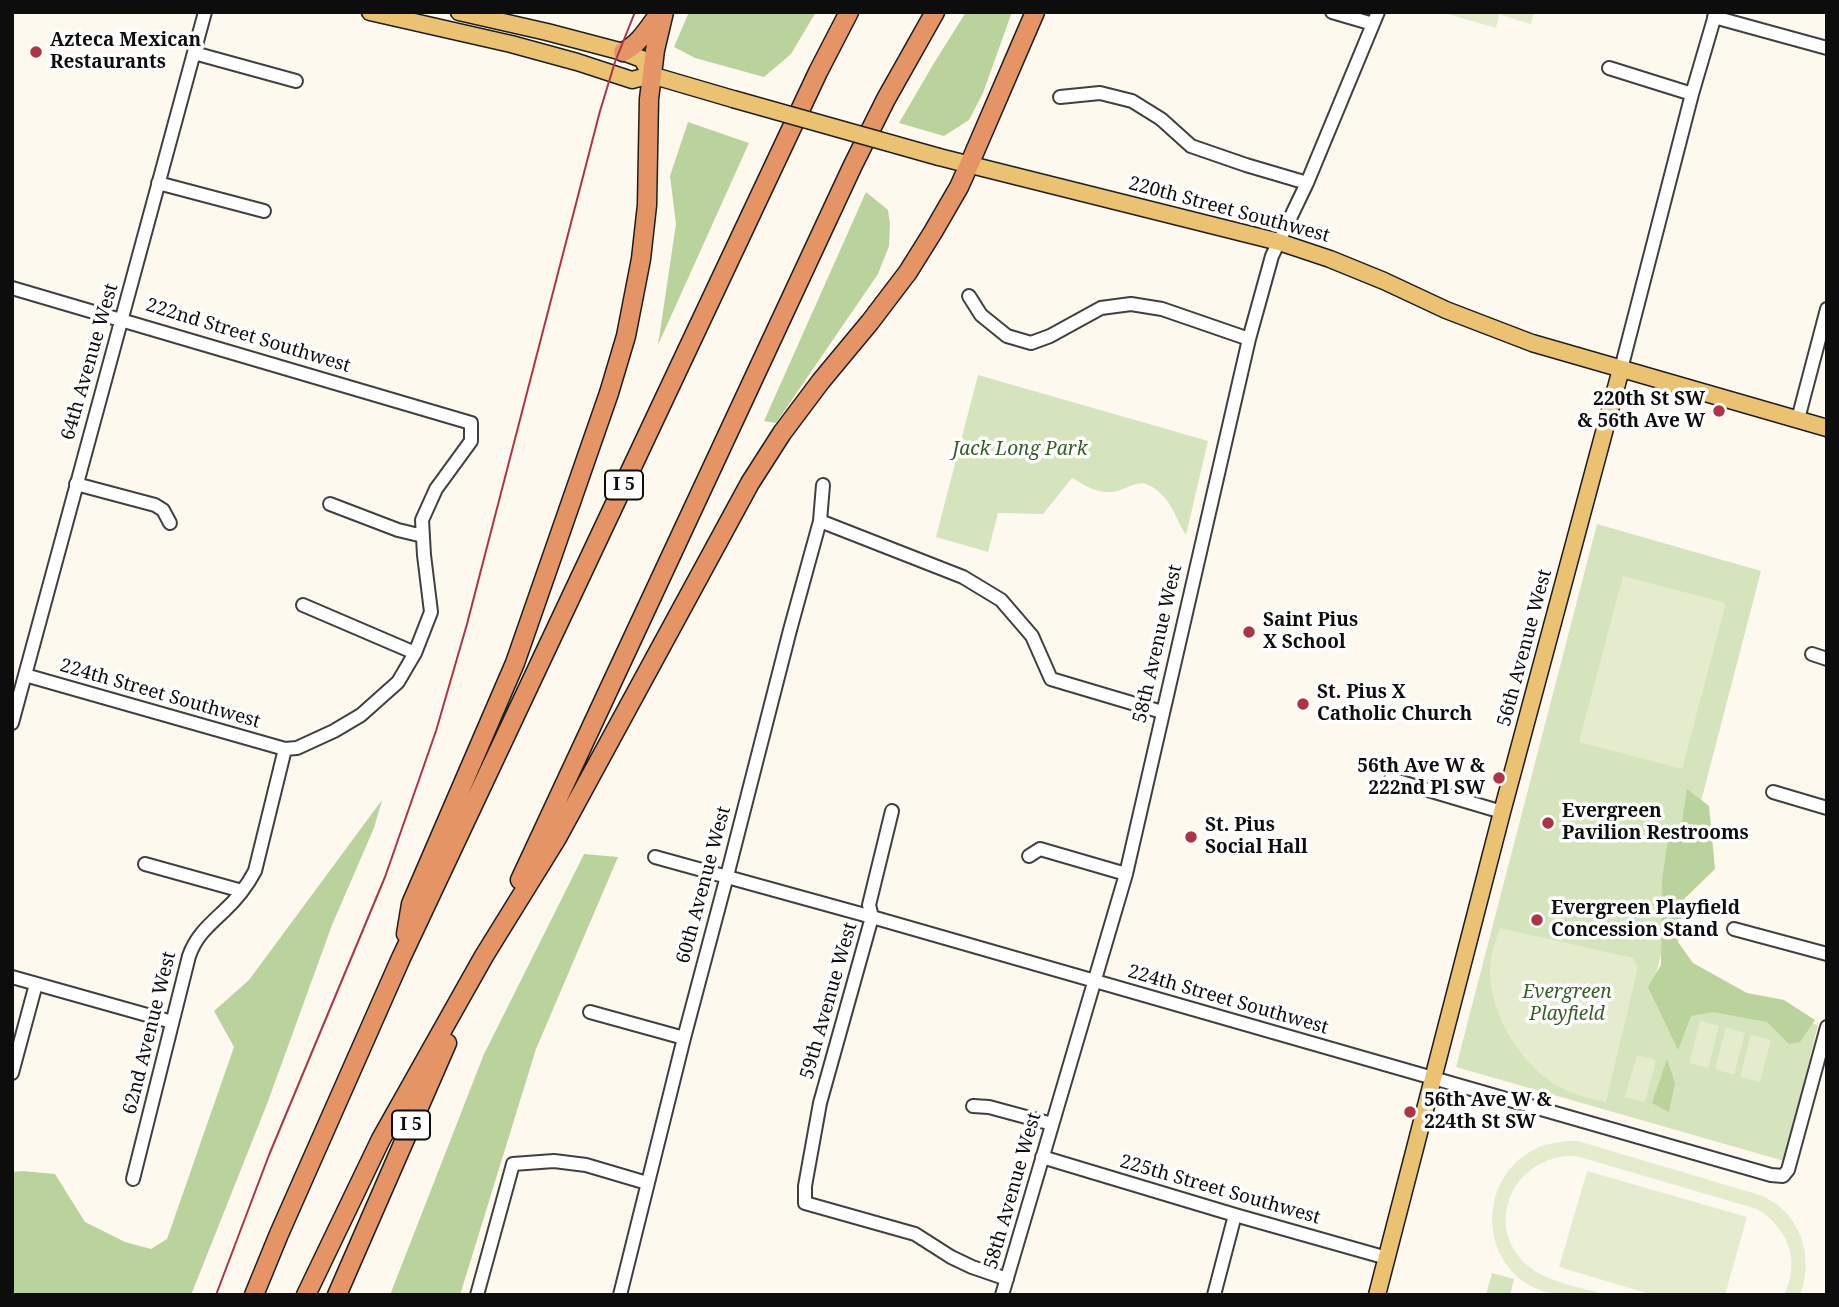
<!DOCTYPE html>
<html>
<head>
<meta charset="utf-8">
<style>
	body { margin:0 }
	#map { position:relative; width:1839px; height:1307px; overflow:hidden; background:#fdf9ef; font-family:"Noto Serif",serif }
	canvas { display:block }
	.frame { position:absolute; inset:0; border:14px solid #0d0d0d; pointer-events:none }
</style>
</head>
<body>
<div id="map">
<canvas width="1839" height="1307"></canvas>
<div class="frame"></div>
</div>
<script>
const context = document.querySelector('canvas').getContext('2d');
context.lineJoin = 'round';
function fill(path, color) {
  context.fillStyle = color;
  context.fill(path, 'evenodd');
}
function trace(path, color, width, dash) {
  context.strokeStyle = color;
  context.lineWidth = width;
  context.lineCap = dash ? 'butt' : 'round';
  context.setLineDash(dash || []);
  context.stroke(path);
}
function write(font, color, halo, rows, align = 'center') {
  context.font = font + ' "Noto Serif",serif';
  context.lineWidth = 7;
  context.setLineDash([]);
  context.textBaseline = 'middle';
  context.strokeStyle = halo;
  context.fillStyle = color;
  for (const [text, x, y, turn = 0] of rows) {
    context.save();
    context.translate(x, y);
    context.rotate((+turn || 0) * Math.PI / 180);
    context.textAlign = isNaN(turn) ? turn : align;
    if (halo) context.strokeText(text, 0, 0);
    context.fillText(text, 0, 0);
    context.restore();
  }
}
fill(new Path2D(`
	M978 375 1208 441 1186 535C1177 522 1173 504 1160 493 1137 471 1129 493 1108 492 1094 492 1085 485 1072 478L1043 514 998 513 988 552 936 537Z
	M1597 524 1761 571 1655 978 1818 1025 1784 1161 1456 1067Z
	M1492 1273 1514 1279 1510 1295H1486Z`), '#d5e4bc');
fill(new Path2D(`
	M689 12H816L791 54 764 77 695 58 674 47Z
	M966 12H1012L983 93 969 120 944 136 899 123 934 63Z
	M688 122 749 143 658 345 676 224 670 176Z
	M866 192 888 210 890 224 889 246 878 274 776 423 764 421Z
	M1687 789 1709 806 1715 869 1683 900 1678 942 1693 963 1747 993 1784 1000 1815 1020 1800 1042 1789 1044 1767 1022 1713 1012 1691 1016 1678 1050 1648 987 1661 965 1662 880 1668 839 1679 842Z
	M382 800 374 828 332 925 267 1104 191 1295H12V1172L22 1171 55 1174 85 1222 125 1242 151 1249 167 1239 234 1047 214 1011 249 980Z
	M584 854 618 857 536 1049 460 1295H390L484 1054Z
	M1667 1059 1675 1083 1669 1112 1652 1103Z`), '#bad39d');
fill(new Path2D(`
	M1441 12H1500L1496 28Z
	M1502 12H1534L1531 24 1501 15Z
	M1623 576 1726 603 1682 769 1579 742Z
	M1500 928 1633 958 1638 967 1606 1102C1586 1098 1567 1093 1550 1081 1517 1058 1489 1011 1490 970 1490 955 1495 942 1500 928Z
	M1700 1021 1719 1026 1708 1068 1689 1063Z
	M1726 1027 1745 1033 1734 1075 1715 1069Z
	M1751 1035 1771 1040 1760 1082 1740 1077Z
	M1637 1055 1656 1060 1645 1102 1625 1097Z
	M1566 1141H1578L1763 1196C1769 1200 1776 1203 1781 1208 1805 1229 1812 1266 1800 1295H1784C1801 1261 1788 1228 1757 1209L1576 1156C1516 1153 1481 1223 1527 1265 1546 1282 1583 1288 1608 1295 1581 1295 1553 1299 1529 1285 1477 1254 1481 1176 1535 1149 1544 1144 1555 1143 1566 1141Z
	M1587 1171 1747 1217 1725 1295H1653L1559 1267Z`), '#e4eccd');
const minor = new Path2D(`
	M1332 12 1373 24
	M1714 17 1827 48
	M194 53 296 81
	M1609 68 1692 94
	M1060 97 1100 93 1132 101 1161 119 1191 146 1246 165 1307 183
	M158 183 264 211
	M12 288 471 423V441L436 489 422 520 424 555 431 612 415 653 398 682 361 715 334 731 297 748 285 749 255 871C247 886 236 900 224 911 209 925 196 936 189 956L133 1179
	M969 296 981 315 1007 336 1031 343 1050 336 1101 308 1131 304 1162 309 1249 339
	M1621 369 1692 94 1716 12
	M1798 419 1827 309
	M76 484 155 505 163 510 170 523
	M330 504 398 530 423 536
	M820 521 963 577 1001 600 1032 636 1051 679 1162 712
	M303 605 415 653
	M1812 654 1827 659
	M25 675 285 749
	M12 723 205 12
	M1391 779 1502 812
	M1773 792 1827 808
	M892 811 869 905 872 917 820 1103 805 1186V1203L915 1234 951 1257 972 1267 1007 1279
	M1029 856 1040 849 1126 874
	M655 857 872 917 1771 1175 1783 1176 1788 1170 1827 1027
	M145 864 242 891
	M1734 929 1827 954
	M12 977 172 1022
	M590 1012 684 1038
	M12 1073 36 984
	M973 1106 989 1107 1052 1124
	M1042 1157 1235 1215 1387 1258
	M477 1295 513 1164 554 1161 586 1165 647 1183
	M620 1295 684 1038 727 876 790 630 820 521 823 485
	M1002 1295 1126 874 1249 339 1272 256 1307 183 1378 12
	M1214 1295 1235 1215`);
const major = new Path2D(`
	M370 12 511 44 577 62 632 80 651 75 733 99
	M459 12 547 32 623 52 642 59 651 75
	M939 157 1279 242 1330 259 1384 281 1446 310 1532 343 1827 428
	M1377 1295 1502 812 1621 369`);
const highway = new Path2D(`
	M623 52C639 44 647 30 658 15
	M520 880 853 165 886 99 935 12
	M406 934 411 904 515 663 609 393 626 336 641 259 647 205 649 99 655 50 664 12
	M254 1295 279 1234 401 958 818 72 849 12
	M306 1295 381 1139 484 956 557 838 750 483 782 433 821 381 870 322 908 272 933 232 959 187 969 165 1035 12
	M337 1295 447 1043`);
trace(minor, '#404040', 16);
trace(major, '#1e1e1e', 19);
trace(highway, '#1e1e1e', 21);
trace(minor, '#fff', 12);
trace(major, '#eac272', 16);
trace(highway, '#e59465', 18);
trace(new Path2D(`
	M216 1295 269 1155 385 877 436 731 467 624 600 111 615 62 635 12`), '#ae3445', 2);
const majorBridge = new Path2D(`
	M733 99 939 157`);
trace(majorBridge, '#1e1e1e', 19, []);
trace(majorBridge, '#eac272', 16);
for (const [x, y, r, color] of [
	[36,52,7,"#ae3445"],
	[1719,411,7,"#ae3445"],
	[1249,632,7,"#ae3445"],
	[1303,704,7,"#ae3445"],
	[1499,778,7,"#ae3445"],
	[1548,823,7,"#ae3445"],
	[1191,837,7,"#ae3445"],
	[1537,920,7,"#ae3445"],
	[1410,1112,7,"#ae3445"]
]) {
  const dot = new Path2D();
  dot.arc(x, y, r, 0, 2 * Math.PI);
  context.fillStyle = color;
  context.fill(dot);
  trace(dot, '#fff', 2.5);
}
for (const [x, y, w] of [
	[624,485,38],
	[411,1125,38]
]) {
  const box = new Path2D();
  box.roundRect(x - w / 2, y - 14.5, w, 29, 5);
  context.fillStyle = '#fff';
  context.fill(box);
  trace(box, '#0d0d0d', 2);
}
write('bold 18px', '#0d0d0d', null, [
	["I 5",624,485],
	["I 5",411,1125]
]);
write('bold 19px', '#0d0d0d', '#fff', [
	["Azteca Mexican",50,41],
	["Restaurants",50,63],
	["220th St SW",1705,400,"right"],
	["& 56th Ave W",1705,422,"right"],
	["Saint Pius",1263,621],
	["X School",1263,643],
	["St. Pius X",1317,693],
	["Catholic Church",1317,715],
	["56th Ave W &",1485,767,"right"],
	["222nd Pl SW",1485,789,"right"],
	["Evergreen",1562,812],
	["Pavilion Restrooms",1562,834],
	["St. Pius",1205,826],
	["Social Hall",1205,848],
	["Evergreen Playfield",1551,909],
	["Concession Stand",1551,931],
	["56th Ave W &",1424,1101],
	["224th St SW",1424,1123]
], 'left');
write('19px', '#0d0d0d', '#fff', [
	["220th Street Southwest",1229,210,15],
	["222nd Street Southwest",248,336,17],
	["64th Avenue West",90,362,-74],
	["58th Avenue West",1158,644,-77],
	["56th Avenue West",1525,648,-75],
	["224th Street Southwest",160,694,16],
	["60th Avenue West",704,885,-75],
	["224th Street Southwest",1228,1000,16],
	["59th Avenue West",829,1001,-74],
	["62nd Avenue West",150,1033,-76],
	["225th Street Southwest",1220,1190,16],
	["58th Avenue West",1013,1191,-74]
]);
write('italic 19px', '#365e24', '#fff', [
	["Jack Long Park",1020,450],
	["Evergreen",1567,993],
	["Playfield",1567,1015]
]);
</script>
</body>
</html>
